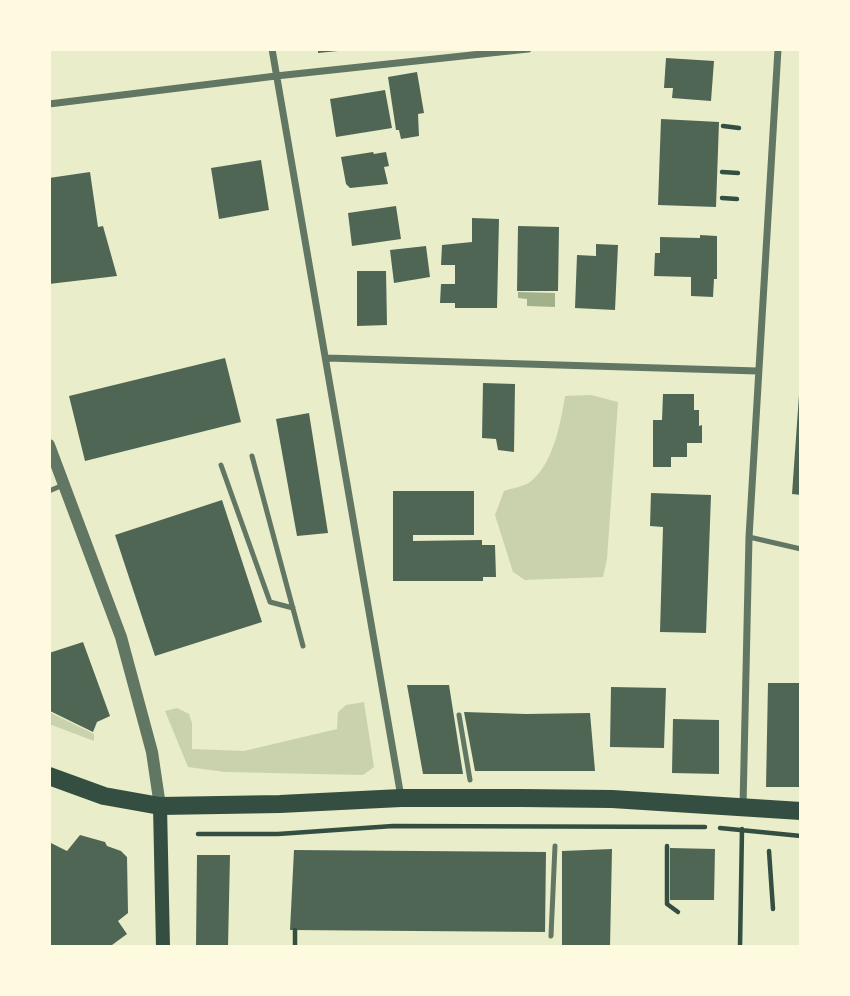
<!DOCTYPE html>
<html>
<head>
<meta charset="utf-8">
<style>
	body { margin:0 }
	#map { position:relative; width:850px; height:996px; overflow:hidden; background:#e9edc9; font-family:"Nunito Sans",sans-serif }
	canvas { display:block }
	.frame { position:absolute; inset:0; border:51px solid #fefae0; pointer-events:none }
</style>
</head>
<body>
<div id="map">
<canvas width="850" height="996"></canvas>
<div class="frame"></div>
</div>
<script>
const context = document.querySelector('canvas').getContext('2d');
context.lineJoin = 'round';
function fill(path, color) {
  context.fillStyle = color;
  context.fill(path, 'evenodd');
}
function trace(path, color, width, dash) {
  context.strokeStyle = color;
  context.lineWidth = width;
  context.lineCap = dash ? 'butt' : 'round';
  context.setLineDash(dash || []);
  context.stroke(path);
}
fill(new Path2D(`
	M591 395 618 402 607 559 603 577 525 580 513 572 495 515 504 491C512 488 523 487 530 482 553 465 561 422 565 396Z
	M364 702 374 767 363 775 225 772 188 767 165 711 177 708 189 714 192 723V749L244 751 337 729 338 712 346 705Z
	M49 712 94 734V741L49 724Z`), '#cad2ad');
fill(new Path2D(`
	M518 292 555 293V307L527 306V299L518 298Z`), '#a3b18a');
fill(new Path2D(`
	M318 49H348V50L318 53Z
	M666 58 714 61 711 101 672 98 673 88H664Z
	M417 72 424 113 418 114 419 136 401 139 399 130H396L388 77Z
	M385 90 392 128 336 137 330 99Z
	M661 119 719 122 716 207 658 205Z
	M373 152 374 154 386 152 389 166 384 167 388 184 350 188 346 184 341 157Z
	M261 160 269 210 219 219 211 168Z
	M90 172 98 227 103 226 117 276 49 284V178Z
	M396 206 401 239 352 246 348 213Z
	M472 218 499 219 497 308H455V303H440L441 284H455V265H441L442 245 472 242Z
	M518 226 559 227 558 291H517Z
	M700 235 717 236V279H714L713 297 691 296V277L654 276 655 253H660V237L700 238Z
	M596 244 618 245 615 310 575 308 577 255 596 256Z
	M426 246 430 277 394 283 390 250Z
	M357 271H386L387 325 357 326Z
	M225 358 241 422 85 461 69 396Z
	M483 383 515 384 514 452 498 450 496 439 482 438Z
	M663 394H694V410H699V426L702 425V443H687V457H671V467H653V420H662Z
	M799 395H801V495L792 494Z
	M309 413 328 533 297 536 276 419Z
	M393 491H474V535H413V541L482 540V545H495L496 577H483V581H393Z
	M651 493 711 495 706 633 660 632 663 527 650 526Z
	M222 500 262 622 155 656 115 535Z
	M83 642 110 716 97 722 93 732 50 711 49 708V653Z
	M768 683H801V787H766Z
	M407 685H449L463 774H423Z
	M611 687 666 688 664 748 610 747Z
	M464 712 526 714 590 713 595 771H475Z
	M673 719 719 720V774L672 773Z
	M80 835 105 842 107 846 121 851 127 857 128 913 118 921 127 934 112 945 113 947H49V842L67 851Z
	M670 848 715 849 714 900H670Z
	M612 849 610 947 562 946V851Z
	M294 850 546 852 545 932 290 930Z
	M197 855H230L228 947H196Z`), '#4f6655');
trace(new Path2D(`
	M723 126 739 128
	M722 172 738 173
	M722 198 737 199
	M720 828 801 836
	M198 834H278L393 826 705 827
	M667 846V904L678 912
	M769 851 773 909
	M295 945V930
	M740 947 742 829`), '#344e41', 4.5);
trace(new Path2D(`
	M252 456 303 646
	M221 465 270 602 293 608
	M49 491 63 485
	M749 537 801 549
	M459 715 470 780
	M551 936 555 846`), '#617663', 5);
trace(new Path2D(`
	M272 49 401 797
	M49 104 276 76 528 49
	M327 358 758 371
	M743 806 749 537 778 49`), '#617663', 7);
trace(new Path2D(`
	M49 445 121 637 152 752 160 806`), '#617663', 12);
trace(new Path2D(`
	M160 806 163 947`), '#344e41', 14);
trace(new Path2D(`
	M49 776 104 796 160 806 280 804 401 798H521L612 799 801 811`), '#344e41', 18);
</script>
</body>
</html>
